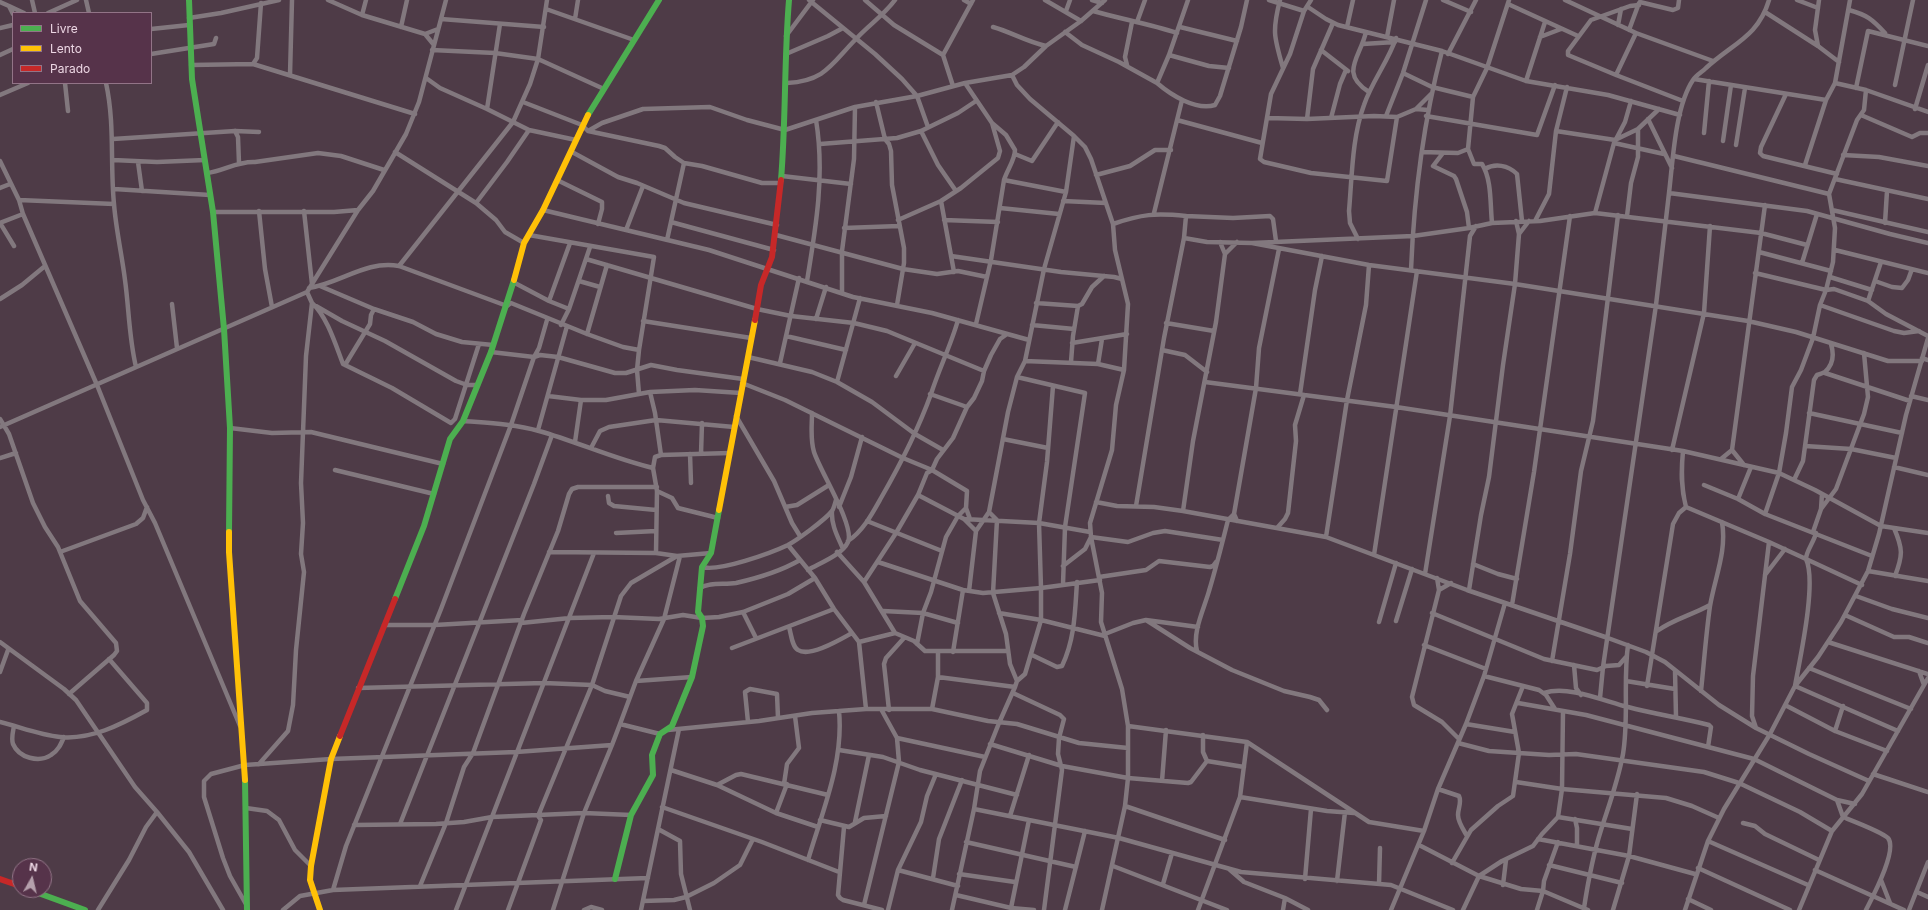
<!DOCTYPE html>
<html>
<head>
<meta charset="utf-8">
<style>
	body { margin:0 }
	#map { position:relative; width:1928px; height:910px; overflow:hidden; background:#4e3b47; font-family:Inter,sans-serif }
	canvas { display:block }
	.legend { position:absolute; left:12px; top:12px; width:140px; height:72px; box-sizing:border-box; background:#56334a; border:1px solid #927487; margin:0; padding:5px 7px; list-style:none; font-size:12px; color:#ecd6e3 }
	.legend li { display:flex; align-items:center; gap:8px; height:20px }
	.legend b { width:20px; border:1px solid #927487 }
	.north { position:absolute; left:12px; top:858px; width:40px; height:40px; box-sizing:border-box; background:#56334a; border:1px solid #927487; border-radius:50%; rotate:8deg; font-size:11px; font-weight:700; line-height:16px; text-align:center; color:#ecd6e3 }
	.north::after { content:''; display:block; margin:auto; width:14px; height:18px; background:#b5a0ac; clip-path:polygon(50% 0,100% 100%,50% 72%,0 100%) }
</style>
</head>
<body>
<div id="map">
<canvas width="1928" height="910"></canvas>
<ul class="legend">
<li><b style="height:5px;background:#4caf50"></b>Livre</li>
<li><b style="height:5px;background:#ffc107"></b>Lento</li>
<li><b style="height:5px;background:#c62828"></b>Parado</li>
</ul>
<div class="north">N</div>
</div>
<script>
const context = document.querySelector('canvas').getContext('2d');
context.lineJoin = 'round';
function trace(path, color, width, dash) {
  context.strokeStyle = color;
  context.lineWidth = width;
  context.lineCap = dash ? 'butt' : 'round';
  context.setLineDash(dash || []);
  context.stroke(path);
}
trace(new Path2D(`
	M32 0 35 13
	M86 0 89 13
	M328 0 362 15 425 34 434 45
	M809 0 875 54 902 79 917 96 928 127
	M865 0 894 25 943 55 953 86
	M964 0 971 4
	M1045 0 1081 21
	M1092 0 1102 3
	M1188 0 1169 55 1157 83C1171 95 1196 111 1215 105L1220 96 1241 27 1247 0
	M1269 0 1304 11
	M1280 0C1272 31 1274 37 1283 68
	M1311 0 1304 11 1290 54 1271 94 1260 159 1264 162 1311 173 1387 181 1397 117
	M1443 0 1471 12
	M1565 0 1636 33 1713 61
	M1769 0C1758 37 1733 43 1706 68 1702 72 1696 75 1693 80 1675 107 1673 160 1669 193L1807 211 1890 234 1928 243
	M1797 0 1818 8
	M0 2 9 6 13 14
	M1640 2 1673 10 1678 8 1679 0
	M1508 4 1578 36
	M1639 5 1630 6 1591 20 1568 51V55L1616 75 1683 101
	M9 6 24 13
	M1308 7 1326 19 1338 25 1442 51 1526 81 1608 95 1680 115
	M546 9 634 40
	M1849 10C1867 15 1872 19 1885 33
	M1066 11 1070 0
	M1093 11C1121 19 1150 24 1177 33
	M1765 12 1818 46 1839 62
	M48 13 77 0
	M362 15 366 0
	M189 18 221 13 279 0
	M441 19 544 27
	M575 19 578 0
	M1137 22 1145 0
	M1618 25 1621 9
	M401 27 407 0
	M993 27C1011 32 1027 42 1046 46
	M1180 27 1237 41
	M1347 27 1353 0
	M0 28 13 25
	M151 29 189 25
	M1629 30 1639 3
	M1065 32 1082 45 1119 62 1157 83
	M1366 32C1360 58 1339 73 1369 92
	M425 34 438 29
	M786 36 813 0
	M1387 37 1394 0
	M1540 37 1561 29
	M1363 44 1395 42
	M1818 46 1815 30 1819 0
	M432 50 495 53 538 59 604 89
	M1321 50 1348 71
	M151 54 214 44 216 38
	M786 54 828 36 843 28
	M1448 54 1476 0
	M0 55 13 49
	M943 55 973 0
	M1169 55 1209 66 1229 68
	M253 64 257 58 261 3
	M191 65 253 64 415 114
	M1127 65 1125 57 1132 22
	M1403 73 1432 87 1473 97
	M290 75 292 0
	M1012 75 1017 85 1030 99 1074 136 1085 147 1091 159 1113 224 1115 250 1128 304 1124 370 1116 405 1112 450 1090 523 1091 537 1102 593 1101 622 1122 689 1128 726V778L1125 806 1102 910
	M1616 75 1636 33
	M426 78 440 88 487 109 529 130 576 140
	M1694 79 1826 100
	M1526 81 1545 22
	M65 83 68 111
	M106 83C115 124 110 164 114 204 116 230 122 255 125 280 129 309 129 338 136 367
	M787 83C826 81 832 63 856 39 869 25 884 15 895 0
	M965 83 992 123 1006 135 1015 150C1015 160 1007 170 1004 180L991 260 976 324
	M1895 85 1913 0
	M1856 88 1868 31 1928 46
	M1866 90 1928 112
	M1786 94 1761 147 1760 153 1763 156 1837 174
	M0 95 28 83
	M523 102 582 125 588 131 659 146 665 148 675 157 684 163 702 166 762 183H781
	M876 102 885 139 889 144 891 151 892 185 904 248V263L897 305
	M487 109 500 24
	M1416 109 1428 110
	M1915 109 1928 65
	M1861 115 1912 137 1920 133H1928
	M1386 116 1403 73 1426 0
	M1426 116 1537 135 1555 85
	M1268 118 1307 119 1374 116 1397 117 1416 109 1431 94
	M1331 118 1340 84 1346 70
	M1307 119 1313 69 1333 23
	M1648 119 1672 168
	M1177 120 1262 143
	M235 131 238 137 239 163
	M588 131 602 123 643 109 710 107 747 120 785 130 855 107 917 96 965 83 1012 75 1024 67 1046 46 1081 21 1105 0
	M921 131 938 165 956 191
	M1556 131 1615 140 1638 129 1659 109
	M1704 133 1709 81
	M113 139 235 131 259 132
	M1723 141 1731 85
	M1614 143 1664 154
	M820 144 897 138 921 131 958 113 976 101
	M1736 145 1745 88
	M395 152 476 203 496 220 505 232 524 243
	M572 152 618 177 637 183 684 203 777 225
	M1422 152 1458 153 1468 149
	M1443 153 1433 166 1454 176 1456 179 1467 212 1469 228
	M1015 154 1032 161 1058 122
	M1843 155 1879 157 1928 166
	M1674 156 1829 194
	M113 160 157 162 205 160
	M0 161 19 200 23 214 97 385 143 500 155 523 240 726
	M138 162 142 191
	M1805 165 1826 100 1835 83 1850 0
	M1485 169C1495 163 1508 165 1517 174L1522 221
	M207 173C224 171 237 161 255 162L318 153 341 156 384 170
	M1096 175 1130 166 1155 150H1171
	M782 176 851 184
	M1835 179 1928 199
	M557 180 602 202V209L598 224
	M1004 180 1066 192
	M0 188 10 184
	M114 189 210 195
	M19 200 114 204
	M941 201 954 272
	M1063 201 1106 203
	M476 203 507 162 529 130
	M1000 208 1059 214
	M543 210 709 250 853 297 932 313 1029 340
	M1832 210 1928 232
	M259 211 265 269 272 307
	M304 211 312 284
	M213 212H334L358 210
	M1154 213 1182 100
	M1595 213 1614 143 1625 122 1631 101
	M1186 216 1233 218 1270 216 1273 219 1276 241
	M1627 216 1631 183 1638 157V129
	M898 220 941 201 961 188 998 158 1000 151 992 123
	M944 220 998 222
	M1535 221 1549 194 1556 131 1567 87
	M671 222 774 250
	M0 223 14 246
	M0 223 23 214
	M1492 223C1490 204 1492 180 1482 164H1474L1468 149 1473 97 1487 68 1509 0
	M1885 223 1887 191
	M1113 224C1142 214 1155 213 1186 216L1184 238 1164 338 1136 506
	M844 228 899 226
	M626 230 643 186
	M1519 234 1529 221
	M529 235 654 257 639 350 637 370 639 394
	M776 235 903 269 937 274 958 271 987 277
	M1184 238 1207 242 1252 243 1413 236 1469 228 1492 223 1540 221 1595 213 1761 233 1807 245
	M1358 239 1350 223 1349 211C1352 177 1352 137 1364 105 1372 81 1388 62 1396 38
	M667 240 684 163
	M1252 243 1369 265 1515 284 1748 321 1796 332 1888 361H1922
	M1835 250 1928 273
	M1759 252 1831 271
	M1225 254 1237 242
	M951 256 1061 272 1114 277 1122 279
	M586 259 757 309 791 316 854 323 887 331 984 371
	M1802 263 1817 214
	M399 266 513 122 530 84 538 59 547 0
	M1411 270C1414 197 1423 123 1442 51
	M1755 273 1826 290 1834 289 1868 301 1886 314 1928 336
	M1830 277 1872 290
	M579 281 600 287
	M807 281C816 227 825 174 816 120
	M1875 281 1892 287 1902 288 1908 280 1912 269
	M513 282 549 301 569 309
	M320 286 374 309 413 322 436 334 462 342 493 345
	M309 288C341 283 366 260 399 266L507 306 511 303 587 334 623 347 639 350
	M842 293V251L854 159 855 107
	M0 299 22 285 45 266
	M549 301 570 243
	M1868 301 1881 262
	M312 303C327 316 336 346 343 364L392 388 451 423 455 419 479 344
	M1036 303 1078 306 1082 304 1092 287 1104 276
	M172 304 177 348
	M1820 305 1894 331 1904 333 1919 331
	M316 306 342 321 385 341 456 381 467 385H478
	M816 319 826 287
	M643 321 751 338
	M1166 323 1214 331
	M561 325 569 309 590 247
	M1032 325 1074 329
	M587 334 607 265
	M786 336 846 350
	M1072 343 1127 334
	M1162 350 1185 355 1207 372
	M491 352 534 357 540 355 558 357 615 373H626L651 365 677 370 743 379
	M748 357 812 372 837 382 872 402 915 434 943 450
	M1922 358 1928 360
	M1025 361 1098 364 1124 370
	M1071 362 1073 336 1078 306
	M780 363 799 278
	M1098 364 1102 339
	M345 365 370 324 371 315 374 309
	M1825 373 1910 401
	M896 376 915 343
	M1017 377 1085 393 1065 527 1063 584
	M837 382 860 298
	M1205 382 1396 407 1683 451C1681 472 1681 488 1686 507L1769 542 1753 676 1752 716 1756 728
	M742 383 785 400 903 458 932 470 967 491 966 508 970 519
	M650 392 655 413 661 455
	M930 394 967 407
	M1300 394 1315 290 1322 256
	M548 396 581 400H606L650 392 695 390 741 393
	M1911 396 1928 400
	M1809 413 1902 433
	M736 416 774 481 792 523 800 536
	M0 419 9 434 33 503 45 527 58 547 80 601 116 643 117 651 114 655 69 694
	M463 421C488 423 514 424 539 431 578 442 614 459 653 468
	M0 427 307 292 358 210 373 191 406 134 419 102 446 0
	M230 428 272 433 311 432 443 464
	M538 430 567 326
	M1003 439 1048 448
	M575 442 581 400
	M1805 446 1851 449 1896 458
	M591 448 600 431 609 427 656 420 734 427
	M1672 450 1704 313 1710 226
	M1732 450 1744 465
	M1683 451 1779 473 1815 490 1881 526 1928 533
	M690 454 691 483
	M701 454 702 423
	M0 458 16 453
	M1721 459 1732 450 1765 205
	M1894 467 1928 475
	M335 470 434 494
	M1794 480 1803 461 1814 380 1817 375C1820 374 1823 373 1825 372 1834 364 1834 354 1831 344
	M1704 485 1738 499 1765 514 1872 556
	M657 491 672 498 678 508 718 518
	M918 495 964 519 1039 523 1090 532
	M608 496 609 503 614 506 656 510
	M1738 499 1751 467
	M1096 502 1117 506 1154 507 1183 511 1326 537 1467 590 1608 638 1646 652 1665 662 1719 705 1756 728 1809 754 1869 781
	M785 507 797 505 829 485
	M839 507 851 477 862 437
	M1821 509 1836 489 1864 414 1868 397 1864 353
	M832 511C831 525 838 537 843 549
	M1183 511 1193 441 1216 322 1225 254 1220 242
	M1765 514 1779 473 1786 433 1792 387 1801 370 1813 338 1820 305 1826 290 1833 262 1835 228 1829 194 1857 120 1864 110 1866 90 1835 83
	M964 519 976 531
	M867 521 942 551
	M1237 521 1234 514 1256 388 1259 348 1279 249
	M1277 528 1285 519 1288 513 1296 441 1295 425 1304 395
	M1894 528C1903 549 1903 555 1895 576
	M1813 532 1821 509 1822 494
	M616 533 656 531
	M1816 533C1814 542 1806 551 1806 559L1862 585
	M1326 537 1347 400 1366 305 1369 265
	M848 541C863 531 872 514 881 498 900 465 918 430 931 394 939 369 951 345 958 320
	M1769 542 1806 559C1817 582 1800 658 1795 686L1898 731
	M788 545 815 578 834 609 859 642 866 709
	M60 552 136 524 143 518 147 507
	M549 552 656 553 677 556
	M837 552 864 582 895 633 914 641 925 651H1008
	M656 553 657 491 653 468 655 457 661 455 730 453
	M1374 555 1417 271
	M878 562 963 590 983 593 1041 588 1100 580
	M1473 564 1498 574 1517 579
	M1063 566 1085 549 1091 537 1128 542 1153 533 1165 531 1223 540
	M702 567C719 572 771 553 788 545 797 540 825 520 832 511 834 508 835 503 836 500
	M808 570C820 563 842 555 848 542 855 526 820 471 814 452 810 439 812 426 812 413
	M1868 571 1928 581
	M1425 574 1450 416 1470 236 1476 226
	M1765 575 1785 549
	M1099 577 1146 570 1159 561 1210 567 1213 566 1216 562
	M1437 578 1439 590 1412 697 1414 705 1442 722 1459 739
	M864 582 896 533 918 495 927 473 932 470 937 459 953 438 967 407 974 398 982 381 984 371 991 355 1000 339 1007 334
	M700 588C710 582 724 585 736 583 758 578 781 571 800 560
	M1439 590 1451 583
	M1469 590 1481 515 1489 477 1503 365 1515 284 1519 234 1516 221
	M969 591 976 531 989 512 1008 412 1017 377 1025 361 1044 269 1066 192 1074 136
	M1856 596 1892 609 1928 618
	M1512 605 1534 472 1570 216
	M883 611 923 613 958 623
	M743 612 756 638
	M999 613 1041 620 1105 636
	M1432 613 1544 659 1597 670 1606 666 1619 665 1626 657
	M1845 615 1894 637H1909L1928 643
	M1146 620 1190 648 1232 670 1284 691 1310 697 1319 700 1327 710
	M1396 621 1412 569
	M1379 622 1396 563
	M521 623 570 618 613 617 659 619 683 615 702 618 719 617 743 612 788 594 815 578
	M384 625H435L522 620
	M789 627C791 633 792 647 798 650 810 658 841 639 852 633
	M1657 631C1674 619 1692 615 1710 605
	M1105 634 1133 623 1146 620 1198 627
	M0 642 64 689 76 700 135 787 157 812 189 852 223 910
	M859 642 895 633
	M1828 642 1928 674
	M917 644 923 613 931 592 946 537 958 516 966 508
	M1424 645 1486 669
	M732 648 834 609
	M1197 651C1192 632 1204 609 1209 591 1216 568 1222 544 1228 520L1234 514
	M953 652 963 590
	M1032 655 1057 667 1062 666C1075 639 1075 611 1077 582
	M1552 661 1570 554 1581 471 1593 421 1618 215
	M1574 665 1576 688 1581 695
	M1809 668 1911 709
	M1675 670 1676 717
	M1919 671 1924 685
	M0 672 8 650
	M1484 676 1539 690 1546 695 1555 709
	M938 677 1015 687
	M636 681 692 677
	M1017 681 1025 674 1041 620V588L1039 523 1047 462 1053 386
	M1626 681 1675 689
	M1647 686 1673 524 1679 513 1686 507
	M358 688 544 683 592 685 605 691 630 697
	M1701 691C1704 663 1706 634 1710 606 1715 577 1727 551 1722 522
	M1013 693 1060 715 1064 719 1059 738 1058 754 1062 770 1044 910
	M1544 693C1568 685 1604 701 1628 707 1654 714 1682 718 1709 725L1711 727 1708 747
	M1600 698 1603 667 1656 305 1669 193
	M1518 703 1586 715 1754 759 1837 800 1855 804
	M1785 705 1835 731 1887 751
	M932 709 938 677V652
	M889 710 884 664 886 658 904 638
	M0 722C20 727 40 735 60 737 91 740 120 725 147 710V703L109 659
	M748 722 745 692 750 689 777 694 778 718
	M620 724 636 681 664 619 680 556
	M1466 724 1515 732
	M14 726C13 732 11 738 13 744 19 758 39 763 51 755 58 751 61 744 64 737
	M1128 726 1247 742 1369 822 1424 831
	M668 730 759 721 812 713 866 709H932L988 721 1017 724 1079 743 1128 748
	M1835 731 1843 706
	M1203 735V752L1207 761
	M897 738 985 757
	M1458 743 1489 751 1549 755 1576 754 1704 772 1739 783 1800 812 1832 831
	M990 744 1062 766 1128 778 1188 783 1191 782 1207 761
	M839 750 883 757 920 770 1017 795
	M1207 761 1244 767
	M259 764 288 731 293 705 296 650 304 572 301 554 303 523 301 483 306 356 312 303 307 292
	M671 770 717 785 776 813 818 827
	M1873 774 1928 792
	M1162 781 1166 730
	M1516 782 1562 789 1666 798 1692 806 1719 818
	M784 784 787 764 799 748 795 716
	M717 785 736 775 741 774 828 795
	M1438 789 1459 796C1462 802 1458 808 1458 815 1458 822 1463 829 1467 836
	M1240 797 1327 811 1354 813
	M1837 800 1843 817C1853 821 1882 832 1888 838 1898 850 1872 898 1866 910
	M1125 806 1225 840
	M662 807 762 842 839 872
	M246 808 267 811 279 820 295 850 311 866
	M974 809 1119 838 1241 872 1391 885 1453 910
	M776 813 787 784
	M1010 816 1029 755
	M1558 817 1632 829
	M1575 819 1577 828V846
	M820 820 849 827 864 818 886 816
	M855 822 869 755
	M1743 823 1755 826 1765 834 1819 860
	M400 824 534 484 552 435
	M354 825 436 824 464 822 492 817 584 813 631 815
	M844 827 838 895 840 898 843 900 882 910
	M658 829 680 841 681 874 690 910
	M1538 839 1629 856 1695 874
	M1708 841 1808 885
	M966 842 1076 867
	M1419 845 1479 876 1521 889 1543 891 1588 910
	M808 860C822 812 844 762 839 711
	M1452 863 1471 830 1498 806 1513 796 1519 753 1512 714 1523 686
	M1549 865 1622 883
	M1113 866 1227 910
	M1698 868 1790 910
	M1229 869 1244 882 1285 898 1283 910
	M898 870 958 886
	M1815 870 1904 910
	M959 874 1015 882
	M933 878 939 839 962 780
	M1305 879 1311 809
	M1881 880 1890 903
	M1337 881 1345 812
	M1163 884 1172 853
	M1379 884 1380 848
	M1503 885 1506 860
	M420 886 446 823 464 767 473 753 524 614 558 531 569 494 572 489 578 487H657
	M333 890 346 846 441 609 511 425 534 357 539 348 547 320
	M1917 892 1928 897
	M956 895 1011 908 1034 910
	M1285 898 1308 910
	M1688 899 1711 910
	M643 901 674 900 686 897 714 883 740 865 753 839
	M864 905 899 762 897 738 881 709
	M247 906 230 876 223 858 204 797V781L211 774 245 765 331 759 516 752 612 745 620 724 660 734
	M1011 908 1029 820
	M1584 908C1588 882 1593 855 1601 830 1609 805 1618 781 1623 754 1629 718 1623 681 1628 645
	M98 910 129 860 146 827 157 812
	M283 910 300 896 333 890 648 878
	M456 910 594 553
	M508 910 541 820 538 816 592 685 621 596 631 583 677 556 711 553
	M553 910 584 813 612 745
	M584 910 591 907 602 910
	M641 910 679 729
	M888 910 898 870 921 822 927 796 936 774
	M952 910 974 809 980 771 999 723 1015 687 1017 681 1010 664 1006 634 993 593 997 520 989 512
	M1065 910 1085 831
	M1198 910 1240 797 1247 742
	M1391 910 1424 831 1438 789 1466 724 1484 676 1505 603
	M1463 910 1479 876 1502 861 1533 846 1542 834 1558 817 1562 789 1563 711
	M1537 910 1543 891 1544 881 1558 842
	M1613 910 1629 856 1637 794
	M1685 910 1708 841 1724 809 1770 734 1795 686 1818 657 1841 622 1868 571 1879 534 1906 415 1928 338
	M1799 910 1832 831 1862 794 1928 678
	M1909 910 1928 862`), '#82787e', 4.5);
trace(new Path2D(`
	M189 0 192 79 213 212 224 329 230 428 229 532
	M588 115 659 0
	M781 180C786 120 784 60 789 0
	M395 599 424 526 450 439 463 421 491 352 514 280
	M245 780 247 910
	M615 879 631 815 653 775 652 755 660 734 672 726 692 677 703 626 702 618 698 612 702 567 711 553 719 510
	M30 890 85 910`), '#4caf50', 6);
trace(new Path2D(`
	M514 280 524 243 543 210 588 115
	M719 510 755 320
	M229 532V552L245 780
	M320 910 310 880 311 866 331 759 340 736`), '#ffc107', 6);
trace(new Path2D(`
	M755 320 761 285 772 257 781 180
	M340 736 395 599
	M0 879 20 886`), '#c62828', 6);
</script>
</body>
</html>
